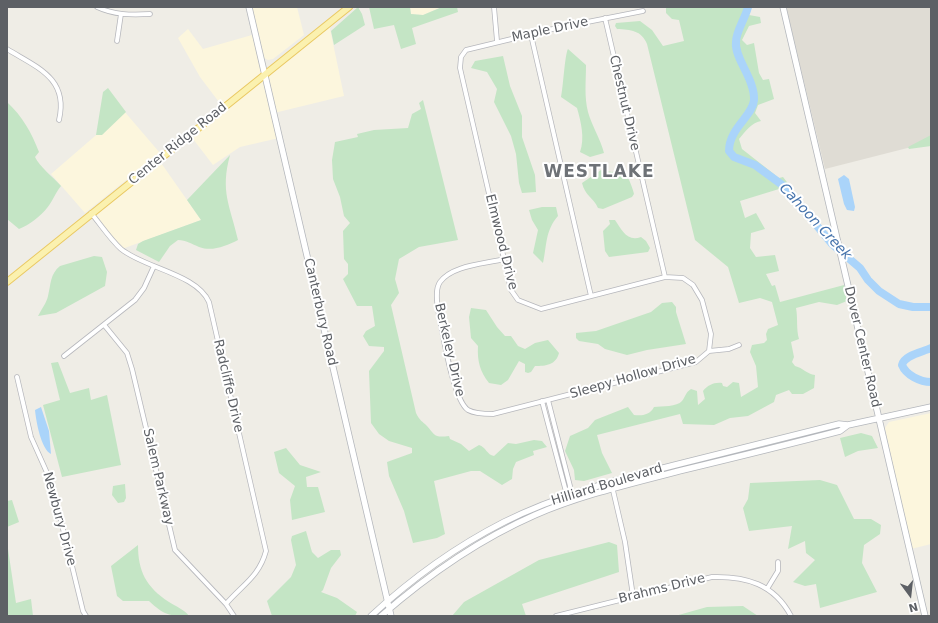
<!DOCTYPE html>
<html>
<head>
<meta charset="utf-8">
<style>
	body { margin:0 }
	#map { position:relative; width:938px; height:623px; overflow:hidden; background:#efede6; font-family:"DejaVu Sans",sans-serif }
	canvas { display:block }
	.frame { position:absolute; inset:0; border:8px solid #5d6065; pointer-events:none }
	.north { position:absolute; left:890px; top:575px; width:40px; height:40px; -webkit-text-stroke:3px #fff; paint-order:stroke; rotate:165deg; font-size:11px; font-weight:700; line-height:16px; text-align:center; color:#5d6065 }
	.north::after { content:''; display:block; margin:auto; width:14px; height:18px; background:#5d6065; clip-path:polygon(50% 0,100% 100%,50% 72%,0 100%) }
</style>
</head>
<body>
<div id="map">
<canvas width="938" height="623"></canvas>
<div class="frame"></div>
<div class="north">N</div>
</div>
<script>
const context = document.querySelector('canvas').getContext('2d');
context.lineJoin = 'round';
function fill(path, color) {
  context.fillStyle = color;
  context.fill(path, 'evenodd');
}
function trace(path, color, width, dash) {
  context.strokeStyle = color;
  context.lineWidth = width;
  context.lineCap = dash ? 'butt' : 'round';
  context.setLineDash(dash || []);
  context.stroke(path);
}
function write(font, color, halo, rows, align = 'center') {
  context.font = font + ' "DejaVu Sans",sans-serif';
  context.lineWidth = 4;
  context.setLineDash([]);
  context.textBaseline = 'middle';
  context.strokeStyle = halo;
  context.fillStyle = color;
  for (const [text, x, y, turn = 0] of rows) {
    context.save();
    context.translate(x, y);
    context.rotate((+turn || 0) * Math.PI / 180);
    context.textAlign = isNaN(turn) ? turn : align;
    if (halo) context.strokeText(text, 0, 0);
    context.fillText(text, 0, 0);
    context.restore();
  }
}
fill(new Path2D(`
	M251 7H297L304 35 273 59 268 60 264 58Z
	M410 7H442L423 15 411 14Z
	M329 24 344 96 274 113 279 138 240 147 213 165 190 135Z
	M188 29 203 49 252 35 257 49 262 75 222 106 200 77 178 38Z
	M124 111 160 153 85 213 51 174Z
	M159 160 201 220 122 249 91 213Z
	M931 413V544L911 549 885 428 889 422Z`), '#fcf6dd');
fill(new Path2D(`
	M786 7H931V142L825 169Z`), '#dfdcd4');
fill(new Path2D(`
	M358 7 362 14 365 25 334 45 331 31Z
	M369 7H410L411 14 423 15 442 7H457L458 12 412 28 416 44 401 49 394 25 374 29Z
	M666 7H752L749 15 760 17 761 23 749 26 742 40 747 45 754 43 759 73 763 80 769 79 774 99 758 105 755 113 761 121C751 123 746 131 739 139L742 149 779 178 783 177 797 195 789 197 779 189 740 201 745 218 756 213 765 229 751 233 750 248 756 257 775 255 779 271 766 274 772 286 775 285 780 302 844 285 847 301 837 305 819 302 796 308C798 318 796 329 799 339L791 342 794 357 792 362 795 366C803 368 807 374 815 375L814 388 803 394H792L789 390 776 395 774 402 748 416 730 418 714 425 683 424 680 414 597 435 602 453 612 473 584 481 575 480 574 470 565 451 570 436 588 428 595 420 628 407 634 415C642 416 650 415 654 407 662 406 677 407 682 401 686 396 685 393 691 389L697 391 698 405 705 399 703 391C708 385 714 382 722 383L723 386 727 387 733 382 739 383 741 397 758 387 756 366 750 352 752 345 764 343 767 340 766 334 768 329 778 325 772 302 760 298 739 303 728 267 695 240 647 44C641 30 631 30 617 29L615 26 616 23 640 21 652 30 663 46 684 41 679 20 672 19 666 13Z
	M568 49 586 65C586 81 584 97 588 112 592 126 600 138 604 153L590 157 580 152C585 138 581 122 577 108L561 97C563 89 565 53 568 49Z
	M503 56 510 86 522 116V137L535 175 536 192 522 193 519 183 516 154 511 136 494 102 497 89 487 72 471 68 475 61Z
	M108 88 126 112 102 135H96L103 92Z
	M423 100 458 240 419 247 399 259 395 279 399 293 391 305 416 413C420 421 422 421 427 426 435 435 434 438 449 436L450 439 461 444 469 451 479 445C486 447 487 455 494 456L508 443 516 444 534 440 542 441 547 447 533 451 534 455 516 462 513 469 512 479 502 485 480 471H471L434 481 445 534 437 538 413 543 404 511 389 476 387 462 412 453V448L389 441 379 434 371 423 369 371 384 351V347L369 346 363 336 366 331 375 326 372 306H357L343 279 348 274V264L344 259 343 231 350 223 344 216 340 197 333 179 332 160 335 142 358 137 357 134 374 130 408 128 412 114 421 109 419 103Z
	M7 102C23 117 31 132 39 152L35 157C39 166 54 178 61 186 55 193 53 201 47 208 41 216 29 225 19 229L7 219Z
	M931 135V146L909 149 908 147Z
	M230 155C220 192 230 205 238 240 226 246 212 252 199 247 192 244 186 240 178 240L170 246 159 262 136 250 138 244 143 241 201 220 187 200Z
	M623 168C627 175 632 185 634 194L632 197 603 209 598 208C593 197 585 196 582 183L601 170 612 172Z
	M542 207H556L558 216C545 231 547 245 543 263L533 253 538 230 532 220 529 210Z
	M609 220H615C622 230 627 242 641 237L646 241 650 248 648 252 609 257 605 251 603 231 610 224Z
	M94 256 102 257 107 272 105 286 56 313 38 316C41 310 47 302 48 296 51 284 50 274 60 266Z
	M672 302 676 307V312L686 344 647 350 627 355 605 349 598 344 579 341 576 338V333L596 331 651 312 662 303Z
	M471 308 486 310 497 327 505 336H511L518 346 525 349 535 343 548 340 559 353C556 365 546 366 535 366L531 372 528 373 525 372V364L519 361 508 380 501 385 489 383C480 372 477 360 478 346L471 338 469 317Z
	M58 362 70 393 89 388 91 400 107 395 121 465 62 477 43 405 60 400 51 363Z
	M861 433 872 436 878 448 858 451 845 457 840 438Z
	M286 448 300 465 321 472 306 477 307 487H318L325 512 292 520 290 500 295 486 279 473 274 452Z
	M820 480 837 485 854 519H871L881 525 880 534 864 545 862 563 877 592 820 608 816 584 805 586 793 582 815 560 806 553 805 541 788 549 792 526 749 531 743 508 748 499 750 483Z
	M125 484 126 498 124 502 118 503 112 495 113 486Z
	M12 500 19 522 7 527V501Z
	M306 531 312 552 318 558 331 550H340L341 555 331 568 323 590 321 592 337 598 357 612 355 616H272L267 601 291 577 296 565 291 540 292 536Z
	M7 542 16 603 31 599 33 616H7Z
	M609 542 617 545 619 572 522 604 526 616H452L464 602 539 560Z
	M138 545C138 571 146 587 169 602 175 606 185 610 189 616 169 616 164 615 149 601H123L117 596 111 566Z
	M743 606 758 616H675L707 607Z`), '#c4e5c5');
fill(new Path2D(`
	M844 175 849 179 855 207 854 211 847 210 844 204 838 179Z
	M41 407 49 431 51 454C41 449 36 421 35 410Z`), '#aad4fa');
trace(new Path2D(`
	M748 7C745 19 736 31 736 42 734 58 755 79 754 100 753 116 729 128 729 151L734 157 755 165 785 187 832 244 860 268 868 280 879 291 899 304 913 307H931
	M931 348C923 352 904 355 902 365 906 375 920 382 931 382`), '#aad4fa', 8);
const street = new Path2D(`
	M97 7C114 15 131 15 150 14
	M494 7 497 41
	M643 11 557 28 466 50 461 57 460 68 504 259 511 290 518 300 541 309 665 277 683 278 693 285 702 300 711 334 709 351
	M605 18 665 277
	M531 35 591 296
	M117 41 121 14
	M7 49C36 67 69 78 59 120
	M91 213C101 225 110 239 121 249 144 268 197 274 209 302L266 551C259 577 242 585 226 604
	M504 259C485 264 452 265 440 282 435 289 437 302 438 310 442 330 453 400 468 410 475 414 485 414 493 414L696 362 709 351 729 349 739 345
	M105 326 127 353 132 369 175 550 226 604 234 616
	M64 356 135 300 144 288 154 266
	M17 377 31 437 52 484 83 611 86 616
	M548 400 570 486 569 494
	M542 401 565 488 570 496
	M612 486 625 542 633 596
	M767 589 778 571V562
	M556 616 712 577C746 576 774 584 791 616`);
const secondary = new Path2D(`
	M249 7 391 616
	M783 7 925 616
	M371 616C411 579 455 547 504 522 558 495 616 480 675 465 730 451 784 438 839 424L848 425
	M381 616C428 575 478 540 535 515 581 495 630 484 679 471 733 458 786 445 840 431L848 425 931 407`);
const primary = new Path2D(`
	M7 282 349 7`);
trace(street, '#b6b7bc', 5.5);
trace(secondary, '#b4b7bc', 7);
trace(primary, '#eac963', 8);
trace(street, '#fff', 4);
trace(secondary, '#fff', 5.5);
trace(primary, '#fbf1af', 6);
write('13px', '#5d6065', '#fff', [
	["Maple Drive",550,30,-12],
	["Chestnut Drive",624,103,77],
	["Center Ridge Road",178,144,-39],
	["Elmwood Drive",501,242,76],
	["Canterbury Road",320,312,77],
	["Dover Center Road",862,347,77],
	["Berkeley Drive",449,350,77],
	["Sleepy Hollow Drive",633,377,-16],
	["Radcliffe Drive",228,386,77],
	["Salem Parkway",158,477,77],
	["Hilliard Boulevard",607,485,-17],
	["Newbury Drive",59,519,75],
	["Brahms Drive",662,589,-14]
]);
write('italic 14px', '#4774ac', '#fff', [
	["Cahoon Creek",815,222,47]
]);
context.letterSpacing = '1px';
write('bold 17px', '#6e7277', '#fff', [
	["WESTLAKE",599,173]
]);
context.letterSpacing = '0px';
</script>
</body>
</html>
